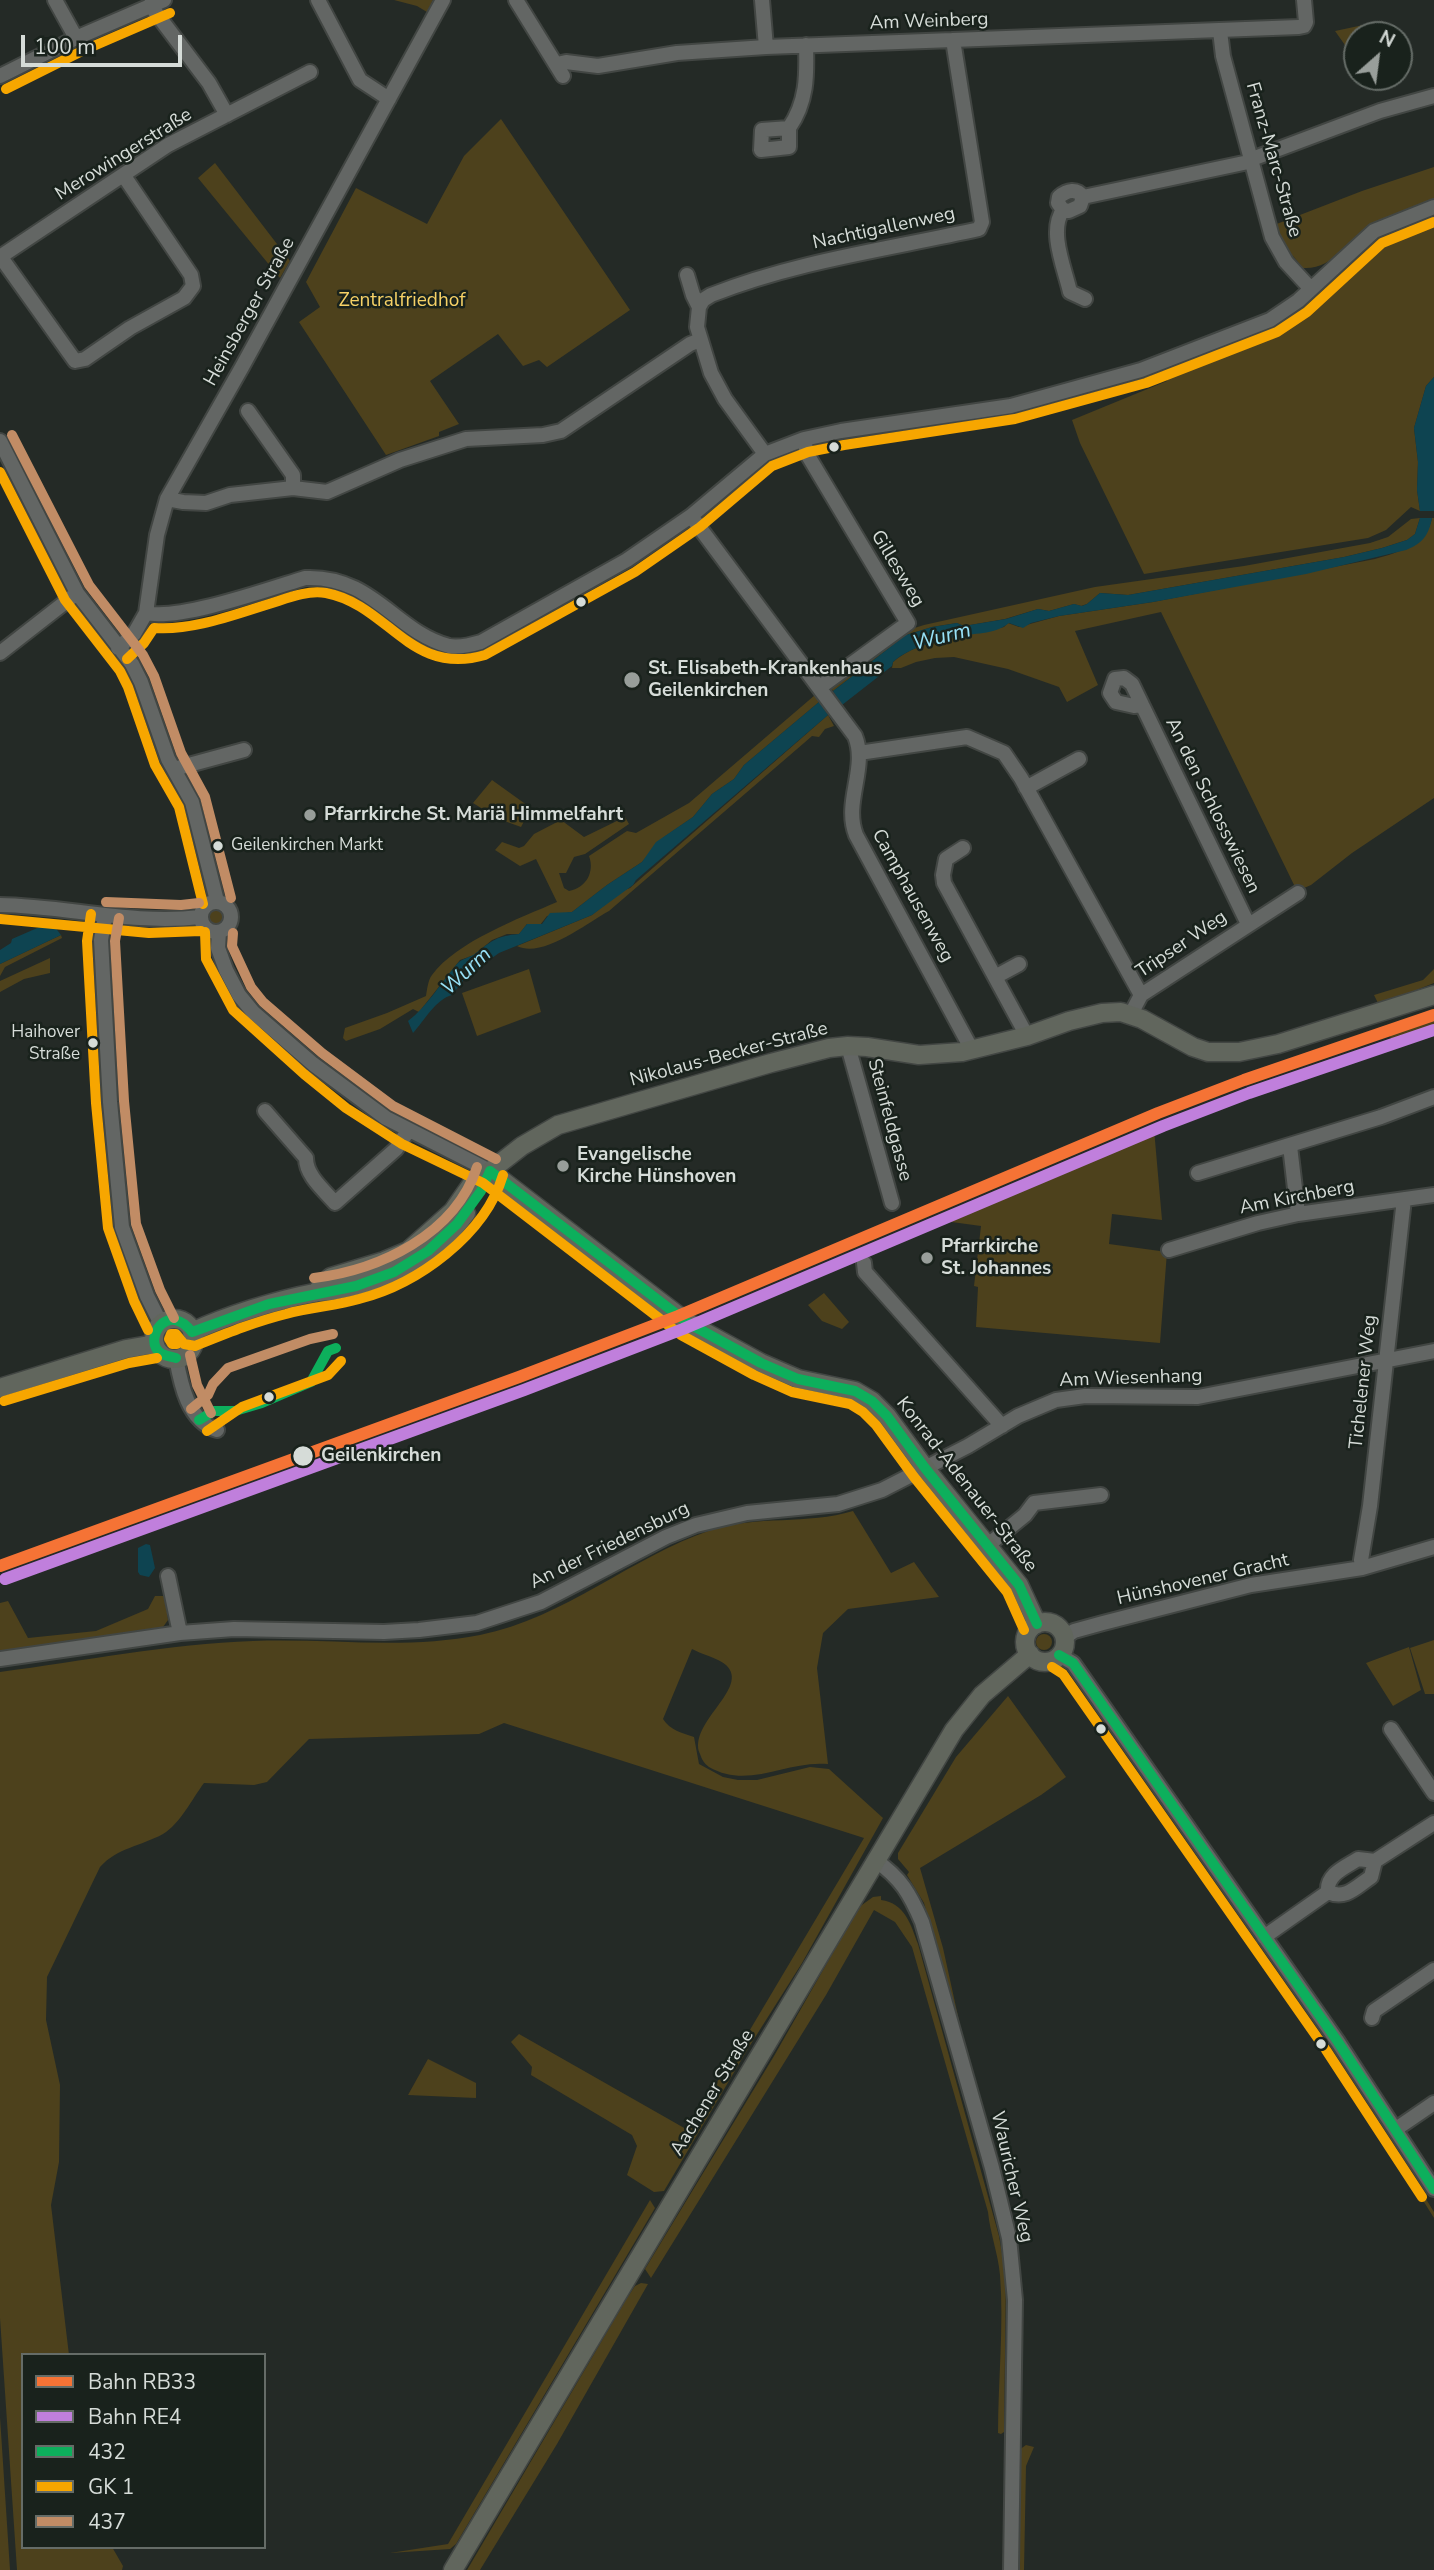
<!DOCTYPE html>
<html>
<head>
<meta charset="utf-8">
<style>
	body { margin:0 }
	#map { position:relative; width:1434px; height:2570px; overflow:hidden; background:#242a26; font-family:"Nunito Sans",sans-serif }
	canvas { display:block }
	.legend { position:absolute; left:21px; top:2353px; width:245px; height:196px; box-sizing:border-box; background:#19221c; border:2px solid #656c67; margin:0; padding:9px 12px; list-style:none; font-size:21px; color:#d6dcd8 }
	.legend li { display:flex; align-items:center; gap:14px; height:35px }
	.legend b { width:35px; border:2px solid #656c67 }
	.north { position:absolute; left:1343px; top:21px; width:70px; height:70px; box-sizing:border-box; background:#19221c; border:2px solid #656c67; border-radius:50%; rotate:28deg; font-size:19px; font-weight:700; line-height:28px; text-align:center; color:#d6dcd8 }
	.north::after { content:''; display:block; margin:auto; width:24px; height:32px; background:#989e9a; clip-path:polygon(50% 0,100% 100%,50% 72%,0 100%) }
	.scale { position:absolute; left:21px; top:35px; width:161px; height:32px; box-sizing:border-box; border:4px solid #d6dcd8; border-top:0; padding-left:9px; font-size:21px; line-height:24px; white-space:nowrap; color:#d6dcd8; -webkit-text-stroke:5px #19221c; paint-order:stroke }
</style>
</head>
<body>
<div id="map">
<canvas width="1434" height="2570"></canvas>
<ul class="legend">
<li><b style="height:9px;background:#f57335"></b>Bahn RB33</li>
<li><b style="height:9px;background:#c07fdc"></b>Bahn RE4</li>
<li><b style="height:9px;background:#0daf5c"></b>432</li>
<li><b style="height:9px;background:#f7a600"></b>GK 1</li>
<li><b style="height:9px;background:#c18c65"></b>437</li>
</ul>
<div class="north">N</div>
<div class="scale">100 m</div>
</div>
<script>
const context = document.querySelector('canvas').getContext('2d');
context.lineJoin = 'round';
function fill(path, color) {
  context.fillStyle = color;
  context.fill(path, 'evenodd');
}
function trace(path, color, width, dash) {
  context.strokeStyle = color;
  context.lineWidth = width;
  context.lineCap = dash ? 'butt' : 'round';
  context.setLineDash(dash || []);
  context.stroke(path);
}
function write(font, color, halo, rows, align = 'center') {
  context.font = font + ' "Nunito Sans",sans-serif';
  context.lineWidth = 5;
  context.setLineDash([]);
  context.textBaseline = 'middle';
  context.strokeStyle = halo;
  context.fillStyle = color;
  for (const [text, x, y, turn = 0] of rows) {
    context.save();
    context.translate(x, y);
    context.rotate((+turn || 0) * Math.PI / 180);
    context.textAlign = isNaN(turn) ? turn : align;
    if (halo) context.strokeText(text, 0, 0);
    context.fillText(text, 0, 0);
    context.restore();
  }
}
fill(new Path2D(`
	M394 0H433L427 12 417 6Z
	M1368 24 1370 35H1357V62L1335 31Z
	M501 119 630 310 547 367 539 360 523 366 498 334 430 381 459 424 439 432V436L386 455 299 322 320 307 306 282 356 188 427 224 464 156Z
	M215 163 290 261 280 278 198 178Z
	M1434 167V201C1413 207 1391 215 1372 226 1348 239 1334 270 1303 268L1282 243 1274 225 1362 191Z
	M1434 214V377L1426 386 1414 428 1418 462 1417 490 1420 511 1411 507 1386 530 1368 538 1144 574 1080 443 1072 420 1167 381 1161 367 1235 340 1262 333 1299 309 1365 245 1379 236Z
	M1420 518 1415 534 1407 540 1382 548 1344 557 1128 595 1100 593 1087 604 1081 606 1074 604 1049 611 1038 609 1005 619 964 626 957 623 932 627 906 635 833 691 830 687 905 631 924 625 1095 587 1244 566 1370 543 1388 537 1411 519Z
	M1432 518H1434V798L1352 853 1311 885 1297 891 1161 612 1075 631 1098 685 1067 702 1059 687 1008 669 954 657 935 658 916 662 901 668H892L893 662C921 638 968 635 1004 627L1008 623 1019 627 1059 616 1153 602 1375 559C1397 553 1427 544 1432 518Z
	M815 695 819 702 744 765 734 779 712 794 693 817 664 837 642 862 607 885 572 912 547 916 540 925 527 924 519 934H507L492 940 474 955 460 960 419 1012 413 1009 380 1029 346 1041 343 1038 345 1028 387 1013 426 996C427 990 428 980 432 975 456 942 520 918 557 902L536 859 520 866 495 850 502 842 519 848 524 846 534 834 561 820 584 837 625 817 629 824 585 854 574 857 566 873H559L564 888 569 891C586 888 595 872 589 856L627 831 636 833 689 803Z
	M828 715 834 726 825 729 819 737 812 736 804 743 609 911C587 923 542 959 517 946L592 915 622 891 630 888Z
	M492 780 531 808 521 827 499 819 473 803Z
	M206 918a9 9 0 1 1 18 0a9 9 0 1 1-18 0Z
	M61 935 62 938 5 967 0 976V964Z
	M50 958V973L24 979 0 992V981Z
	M529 969 541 1012 477 1036 462 993Z
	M1434 969V983L1379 1005 1374 995 1423 980Z
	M1434 1018V1031L1393 1044 1388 1031Z
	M1154 1129 1162 1220 1112 1214 1109 1244 1167 1252 1160 1343 976 1327 978 1287 974 1286 981 1226 937 1220 973 1201Z
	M824 1293 849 1322 842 1329 822 1321 808 1305Z
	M853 1511 891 1573 914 1562 939 1597 848 1609 823 1633 817 1668 828 1764C786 1760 749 1790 709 1767 704 1763 702 1760 700 1754 687 1723 751 1688 726 1665 718 1658 701 1654 692 1649L663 1719C670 1730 682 1733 694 1737L699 1764 723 1777 738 1780H757L810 1767 829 1769 883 1818 802 1963 749 2047 664 2191 654 2192 627 2175 637 2146 632 2135 531 2075 532 2067 511 2042 519 2034 686 2129 735 2055 864 1838 504 1723 479 1734 309 1739 267 1782 254 1785 204 1783C192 1799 180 1824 163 1834 141 1846 117 1848 100 1867L47 1977 46 2020 60 2085 59 2162 51 2205 69 2355H23V2547H112L123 2566 122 2570H17L0 2318V1672C83 1661 169 1644 253 1641 329 1638 405 1650 480 1635 565 1618 631 1557 711 1530 756 1515 808 1525 853 1511Z
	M155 1596H165L168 1620 163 1627 0 1651V1603L8 1601 28 1638 96 1631 148 1609Z
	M1036 1642a8 8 0 1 1 16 0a8 8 0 1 1-16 0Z
	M1434 1640V1694H1425L1410 1648Z
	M1409 1647 1421 1690 1393 1706 1366 1663Z
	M1008 1696 1066 1777 1041 1795 920 1868 943 1948 971 2075 924 1903 907 1875 909 1872 898 1859V1853L956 1757Z
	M881 1896V1900C905 1903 911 1925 918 1944L999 2236 1006 2277 1004 2432 1001 2434 998 2433C998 2380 1004 2327 1000 2275 998 2253 990 2233 988 2212L912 1947 895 1922 874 1910 826 1995 651 2278 645 2269 774 2056 859 1907 873 1897Z
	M1254 1941 1392 2144 1434 2212V2218L1368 2113 1252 1942Z
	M428 2059 476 2083V2098L408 2095Z
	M650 2200 655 2208 456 2544 450 2549 390 2553 448 2544Z
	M641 2283 648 2284 557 2444 480 2570H467L627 2298 635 2286Z
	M0 2417 10 2570H0Z
	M1026 2445 1034 2447 1026 2466 1024 2570H1016L1019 2450Z`), '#4d411c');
fill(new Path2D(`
	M1434 377V511H1420L1417 490 1418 462 1414 428 1426 386Z
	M1420 518H1432C1429 535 1422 544 1406 550L1306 574 1153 602 1059 616 1031 623 1023 628 1009 623C992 636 975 632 955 637 934 642 910 647 893 662L892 666 842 705 833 691 906 635 932 627 957 623 964 626 1006 619 1038 609 1049 611 1074 604 1082 606 1087 604 1100 593 1128 595 1344 557 1382 548 1407 540 1415 534Z
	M819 702 828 715 636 880 633 885 592 915 499 953 467 976 452 995C436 999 424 1021 413 1033L408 1021C428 1006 441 982 457 964 462 958 470 958 476 953 493 940 497 936 519 934L527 924H542L550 913 572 912 607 885 642 862 656 842 693 817 712 794 734 779 744 765Z
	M51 922 61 935 0 964V950L11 943 12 939Z
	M146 1544 150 1545 155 1568 149 1577 140 1575 138 1572V1548Z`), '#0e4451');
const minor = new Path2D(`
	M55 0 76 38
	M318 0 360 80 389 99
	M516 0 563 76
	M762 0 766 47
	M150 5 209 83 227 115
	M1220 31 1223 56 1272 237 1286 262 1311 289
	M557 64 566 62 598 66 677 53 766 47 1299 27 1304 26 1306 22 1304 0
	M0 76 76 38 164 0
	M789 128V147L761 150 762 130 789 128C807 102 807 76 806 45
	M1252 159 1380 111 1434 96
	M1083 197 1080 206 1069 211 1063 210 1058 203 1059 197C1067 190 1077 188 1083 197L1253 161
	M1063 210C1048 231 1065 269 1070 292L1085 299
	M0 256 75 361 85 359 130 328 184 298 193 286 191 275 124 176
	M0 257 168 145 310 72
	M687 275 693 295 699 307 697 327 711 373 725 399 765 454
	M699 307 703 300 711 295C797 261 889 249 979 229L982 222 953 40
	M804 439 807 454 908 623 820 687
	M0 441 77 593 132 664 141 682 168 759 192 802 217 901
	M293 488 327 492 400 460 466 439 543 435 561 431 690 344 700 340
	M167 499 183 502 206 503 230 495 293 488V475L248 411
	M691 516 855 736C868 768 843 802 856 835L972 1050
	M146 613C179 621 269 589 305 578 373 575 395 632 449 646 460 648 471 645 481 642L627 560 691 516 765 454 804 439 841 431 1011 406 1141 370 1270 320 1298 301 1374 231 1434 207
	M118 648 134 634 146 613 157 535 167 499 242 367 443 0
	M0 653 77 593
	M1142 705 1134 706 1116 702 1110 693 1115 679 1124 678 1132 684 1248 924
	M859 753 967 737 1004 753 1021 778 1141 995
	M174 769 244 750
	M1026 788 1079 759
	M963 848 946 859 943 875 944 883 1027 1036
	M201 917a15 15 0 1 1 30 0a15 15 0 1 1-30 0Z
	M0 905C67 906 133 925 200 917
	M105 916 101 940 110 1102 122 1227 147 1296 161 1324
	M219 932 218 948 226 970 239 995 253 1012 313 1064 386 1118 490 1171
	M995 977 1019 964
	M1131 1014 1141 995 1298 893
	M848 1046 892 1203
	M265 1111 306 1158C306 1176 324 1190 335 1203L396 1149 408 1131
	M1290 1146 1298 1214
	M1198 1173 1381 1117 1434 1097
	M1169 1250 1258 1223 1298 1214 1434 1195
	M864 1263 865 1272 1002 1426
	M176 1358C181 1385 188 1421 217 1430
	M987 1546 1025 1515 1034 1503 1101 1495
	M1362 1568 1361 1560 1370 1506 1404 1199
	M168 1576 180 1633
	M1064 1638 1074 1631 1103 1623 1251 1585 1362 1568 1434 1547
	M1059 1655 1073 1663 1338 2042 1434 2189
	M0 1659 180 1633 234 1629 384 1632 419 1630 477 1623 541 1602 666 1537 696 1525 747 1513 838 1504 882 1490 968 1446 1018 1416 1056 1400 1085 1396 1198 1397 1434 1351
	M1391 1729 1434 1793
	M875 1860C901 1878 910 1894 922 1922L992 2168 1009 2238 1015 2300 1011 2570
	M1328 1892C1346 1900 1356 1887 1371 1877L1375 1861
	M1264 1937 1328 1892C1326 1874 1346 1867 1358 1859L1375 1861 1434 1823
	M1372 2018 1374 2011 1434 1970
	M1396 2129 1434 2103`);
const major = new Path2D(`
	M490 1171 688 1323 761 1363 798 1379 855 1391 872 1401 887 1416 925 1468 1019 1585 1037 1624
	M316 1292 331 1277 384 1261 408 1251 453 1211 476 1178 490 1171 522 1146 558 1125 771 1063 829 1048 848 1046 867 1047 919 1055 962 1052 1027 1036 1069 1021 1102 1013 1121 1012 1142 1019 1193 1047 1208 1052H1239L1278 1044 1434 995
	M154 1339a20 20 0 1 1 40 0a20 20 0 1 1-40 0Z
	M192 1332C226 1316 277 1300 314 1293 321 1291 329 1292 336 1290 386 1282 436 1255 466 1213
	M0 1388 126 1349 155 1344
	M1025 1642a20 20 0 1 1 40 0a20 20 0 1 1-40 0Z
	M453 2570 954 1730 982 1695 1030 1654`);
trace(minor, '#424643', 18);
trace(major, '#424643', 21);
trace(minor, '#636664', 14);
trace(major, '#61665d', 18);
trace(new Path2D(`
	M490 1171 688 1323 761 1363 798 1379 855 1391 872 1401 887 1416 925 1468 1019 1585 1037 1624
	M192 1332 269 1304 356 1286 394 1272 428 1251 457 1224 481 1191 490 1171
	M176 1358C169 1356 160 1356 156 1348 148 1333 169 1303 192 1332
	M199 1420 214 1411H235L262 1403 311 1382 328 1351 336 1348
	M1059 1655 1073 1663 1338 2042 1434 2189`), '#0daf5c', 10);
trace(new Path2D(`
	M6 89 82 51 170 13
	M0 472 65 600 120 671 128 687 155 765 179 807 203 904
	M127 659 144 643 154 628C192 631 233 615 269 604 288 598 306 590 326 593 389 605 410 677 485 655L635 572 700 527 772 466 808 452 844 445 1015 419 1146 383 1277 332 1307 312 1382 243 1434 222
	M91 914 87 941 96 1103 108 1228 134 1301 148 1330
	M0 919 149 933 201 931
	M205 932 206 959 233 1010 304 1074 346 1108 402 1144 483 1183 681 1335 754 1375 792 1392 850 1404 863 1412 876 1425 914 1477 1007 1592 1024 1630
	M177 1344H172L169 1339 171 1334H176L184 1344 195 1346C225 1334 254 1322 286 1314 310 1307 335 1306 359 1299 418 1284 485 1235 503 1175
	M4 1401 129 1363 157 1358
	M207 1431 242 1407 328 1375 341 1361
	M1052 1667 1063 1674 1326 2050 1422 2197`), '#f7a600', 10);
trace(new Path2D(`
	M12 435 89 585 143 655 154 676 181 753 205 797 231 898
	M106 902 181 905 199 903
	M119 918 115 941 124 1101 136 1224 160 1290 174 1318
	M233 933 232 946 251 987 263 1002 322 1053 393 1106 496 1159
	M314 1278C379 1270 455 1235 477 1167
	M190 1355 197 1385 211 1413
	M191 1409 208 1395 213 1384 228 1368 310 1339 333 1334`), '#c18c65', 10);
trace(new Path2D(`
	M0 1566 519 1377 678 1316 1158 1113 1244 1080 1434 1015`), '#f57335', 12);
trace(new Path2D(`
	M5 1579 524 1390 683 1329 1163 1126 1249 1093 1434 1030`), '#c07fdc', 12);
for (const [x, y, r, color] of [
	[834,447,6,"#d6dcd8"],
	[581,602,6,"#d6dcd8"],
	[632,680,9,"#989e9a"],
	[310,815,7,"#989e9a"],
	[218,846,6,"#d6dcd8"],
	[93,1043,6,"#d6dcd8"],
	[563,1166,7,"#989e9a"],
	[927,1258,7,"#989e9a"],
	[269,1397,6,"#d6dcd8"],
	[303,1456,11,"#d6dcd8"],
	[1101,1729,6,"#d6dcd8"],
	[1321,2044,6,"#d6dcd8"]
]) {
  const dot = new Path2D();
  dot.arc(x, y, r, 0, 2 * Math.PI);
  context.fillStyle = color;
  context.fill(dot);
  trace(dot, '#19221c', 2.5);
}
write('17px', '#d6dcd8', '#19221c', [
	["Geilenkirchen Markt",231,846],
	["Haihover",80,1033,"right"],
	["Straße",80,1055,"right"]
], 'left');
write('19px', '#d6dcd8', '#19221c', [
	["Am Weinberg",929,22,-2],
	["Merowingerstraße",124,155,-32],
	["Franz-Marc-Straße",1273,160,74],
	["Nachtigallenweg",884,229,-12],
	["Heinsberger Straße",250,312,-61],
	["Gillesweg",897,569,59],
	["An den Schlosswiesen",1212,806,64],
	["Camphausenweg",912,896,61],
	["Tripser Weg",1182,945,-34],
	["Nikolaus-Becker-Straße",729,1055,-15],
	["Steinfeldgasse",889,1120,75],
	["Am Kirchberg",1297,1198,-11],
	["Am Wiesenhang",1131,1379,-2],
	["Tichelener Weg",1364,1382,-84],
	["Konrad-Adenauer-Straße",966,1485,52],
	["An der Friedensburg",610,1546,-26],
	["Hünshovener Gracht",1203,1580,-13],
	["Aachener Straße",713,2093,-59],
	["Wauricher Weg",1011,2177,77]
]);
write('19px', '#f6d166', '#19221c', [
	["Zentralfriedhof",402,301]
]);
write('bold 19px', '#d6dcd8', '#19221c', [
	["St. Elisabeth-Krankenhaus",648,669],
	["Geilenkirchen",648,691],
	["Pfarrkirche St. Mariä Himmelfahrt",324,815],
	["Evangelische",577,1155],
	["Kirche Hünshoven",577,1177],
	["Pfarrkirche",941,1247],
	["St. Johannes",941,1269]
], 'left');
write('bold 19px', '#d6dcd8', '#19221c', [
	["Geilenkirchen",321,1456]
], 'left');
write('italic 21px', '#97e1f7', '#19221c', [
	["Wurm",942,638,-14],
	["Wurm",467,972,-43]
]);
</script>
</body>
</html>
